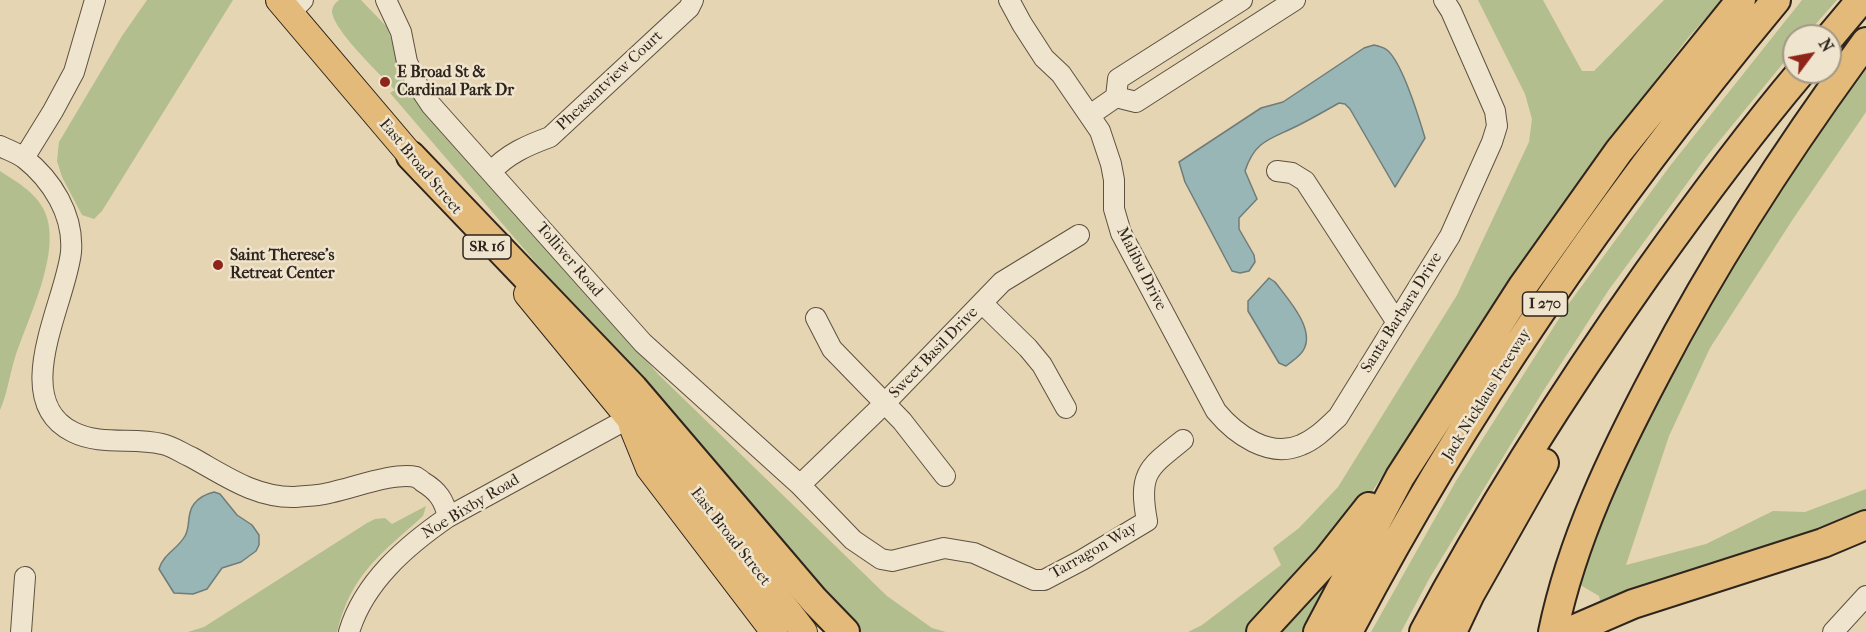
<!DOCTYPE html>
<html>
<head>
<meta charset="utf-8">
<style>
	body { margin:0 }
	#map { position:relative; width:1866px; height:632px; overflow:hidden; background:#e6d5b2; font-family:"IM FELL French Canon",serif }
	canvas { display:block }
	.north { position:absolute; left:1782px; top:24px; width:60px; height:60px; box-sizing:border-box; background:#efe4cd; border:2px solid #a29887; border-radius:50%; rotate:58deg; font-size:16px; font-weight:700; line-height:24px; text-align:center; color:#2f251d }
	.north::after { content:''; display:block; margin:auto; width:21px; height:27px; background:#8f2418; clip-path:polygon(50% 0,100% 100%,50% 72%,0 100%) }
</style>
</head>
<body>
<div id="map">
<canvas width="1866" height="632"></canvas>
<div class="north">N</div>
</div>
<script>
const context = document.querySelector('canvas').getContext('2d');
context.lineJoin = 'round';
function fill(path, color) {
  context.fillStyle = color;
  context.fill(path, 'evenodd');
}
function trace(path, color, width, dash) {
  context.strokeStyle = color;
  context.lineWidth = width;
  context.lineCap = dash ? 'butt' : 'round';
  context.setLineDash(dash || []);
  context.stroke(path);
}
function write(font, color, halo, rows, align = 'center') {
  context.font = font + ' "IM FELL French Canon",serif';
  context.lineWidth = 5;
  context.setLineDash([]);
  context.textBaseline = 'middle';
  context.strokeStyle = halo;
  context.fillStyle = color;
  for (const [text, x, y, turn = 0] of rows) {
    context.save();
    context.translate(x, y);
    context.rotate((+turn || 0) * Math.PI / 180);
    context.textAlign = isNaN(turn) ? turn : align;
    if (halo) context.strokeText(text, 0, 0);
    context.fillText(text, 0, 0);
    context.restore();
  }
}
fill(new Path2D(`
	M147 0H233L102 211 94 219 82 215 62 177 57 161 59 142 122 36Z
	M339 0H361L387 27 401 67 517 213 659 375 887 596 932 628 946 632H858L844 621 390 93 395 90C381 75 334 31 332 12 332 7 335 3 339 0Z
	M1478 0H1543L1582 71H1594L1664 0H1722L1688 38 1583 176 1457 360 1370 495 1247 632H1188L1202 625 1281 565 1273 548 1299 528 1338 487 1457 295 1529 142 1532 119 1525 94Z
	M1802 0H1837L1805 36H1794V50L1707 156 1608 291 1542 393 1429 579 1401 632H1371L1456 481 1567 306 1670 166Z
	M1866 59V112L1793 219 1710 348 1669 436 1626 565 1706 544 1773 511 1805 512 1866 489V517L1601 604 1599 596 1577 583 1609 489 1733 255Z
	M0 171C18 183 34 191 44 210 64 251 26 321 14 361 9 378 7 394 0 410Z
	M426 506 423 516C381 554 351 574 337 632H188L204 627 367 523 375 519 385 518 392 524Z
	M1344 558 1306 632H1270Z`), '#b2be8e');
const water = new Path2D(`
	M1374 45C1379 46 1383 47 1387 50 1403 63 1419 118 1425 138L1395 187 1350 109 1345 104 1339 103C1325 111 1311 119 1297 126 1271 139 1255 140 1245 171L1257 199 1239 218V229L1254 255 1255 262 1249 271 1240 273 1232 271 1185 182 1179 162 1261 108 1283 102 1364 48Z
	M1269 278 1275 282C1287 298 1315 328 1304 349 1301 356 1292 361 1286 366L1279 363 1248 311V301Z
	M214 492 220 494 237 515 252 525 259 535V545L256 551 241 562 222 568 207 589 193 594 174 593 159 569C164 553 177 550 185 536 191 526 186 514 194 504 199 497 206 494 214 492Z`);
fill(water, '#99b6b6');
trace(water, '#6f7c79', 1.5);
const minor = new Path2D(`
	M386 0 401 32 407 62 417 84 431 105 643 343 800 485 853 540 881 559 892 561 944 548 974 553 1034 580H1044L1082 560 1147 521C1138 473 1148 468 1183 440
	M1009 0 1022 24 1044 58 1061 74 1100 131 1111 164 1114 180V209L1121 233 1216 411C1235 434 1269 459 1301 445 1316 439 1327 427 1338 417L1450 236 1492 142 1497 126 1495 111 1451 11 1444 0
	M290 13 303 0
	M1116 97 1118 79 1242 0
	M1090 115 1116 97 1136 102 1295 0
	M0 146C8 150 17 153 24 158 52 180 74 215 71 252 66 302 8 400 73 432 101 446 133 437 162 444 172 446 182 453 191 457 224 475 255 498 295 497 303 496 310 496 318 495 343 492 393 471 416 477 416 477 423 481 423 482 438 491 444 500 448 517
	M24 158 53 111 74 72 95 0
	M1277 171 1292 173 1305 181 1396 321
	M491 172C507 154 528 145 550 137L689 8 693 0
	M982 303 1028 348 1042 365 1066 408
	M816 318 832 349 902 421 945 476
	M800 485 884 404 1002 282 1079 235
	M21 632 25 577
	M349 632C364 582 406 546 448 517L629 418
	M1833 632 1866 596`);
const major = new Path2D(`
	M279 0 424 171
	M527 294 629 418 667 454 804 632
	M632 426 649 468 774 632`);
const highway = new Path2D(`
	M1830 37 1861 0
	M411 156 633 388 814 600 845 632
	M1261 632 1328 559 1369 507
	M1318 632 1400 477 1523 286 1619 151 1741 0
	M1348 632C1466 406 1613 196 1776 0
	M1424 632C1490 508 1566 389 1647 274 1696 205 1746 137 1801 72
	M1452 632 1470 594 1544 463
	M1553 632C1572 540 1613 455 1657 372 1718 255 1788 148 1866 42
	M1568 632 1633 604 1823 543 1866 525`);
trace(minor, '#5d5142', 22);
trace(major, '#2f251d', 28);
trace(highway, '#2f251d', 32);
trace(minor, '#efe4cd', 20);
trace(major, '#e3ba79', 26);
trace(highway, '#e3ba79', 28);
for (const [x, y, r, color] of [
	[385,82,6,"#8f2418"],
	[218,265,6,"#8f2418"]
]) {
  const dot = new Path2D();
  dot.arc(x, y, r, 0, 2 * Math.PI);
  context.fillStyle = color;
  context.fill(dot);
  trace(dot, '#efe4cd', 2);
}
for (const [x, y, w] of [
	[487,247,48],
	[1545,304,45]
]) {
  const box = new Path2D();
  box.roundRect(x - w / 2, y - 12, w, 24, 4.5);
  context.fillStyle = '#efe4cd';
  context.fill(box);
  trace(box, '#2f251d', 1.5);
}
write('bold 15px', '#2f251d', null, [
	["SR 16",487,247],
	["I 270",1545,304]
]);
write('bold 16px', '#2f251d', '#efe4cd', [
	["E Broad St &",397,73],
	["Cardinal Park Dr",397,91],
	["Saint Therese's",230,256],
	["Retreat Center",230,274]
], 'left');
write('16px', '#2f251d', '#efe4cd', [
	["Pheasantview Court",610,81,-43],
	["East Broad Street",420,167,50],
	["Tolliver Road",569,260,49],
	["Malibu Drive",1141,269,63],
	["Santa Barbara Drive",1402,313,-58],
	["Sweet Basil Drive",934,353,-46],
	["Jack Nicklaus Freeway",1487,395,-58],
	["Noe Bixby Road",471,507,-31],
	["East Broad Street",730,537,52],
	["Tarragon Way",1094,551,-30]
]);
</script>
</body>
</html>
